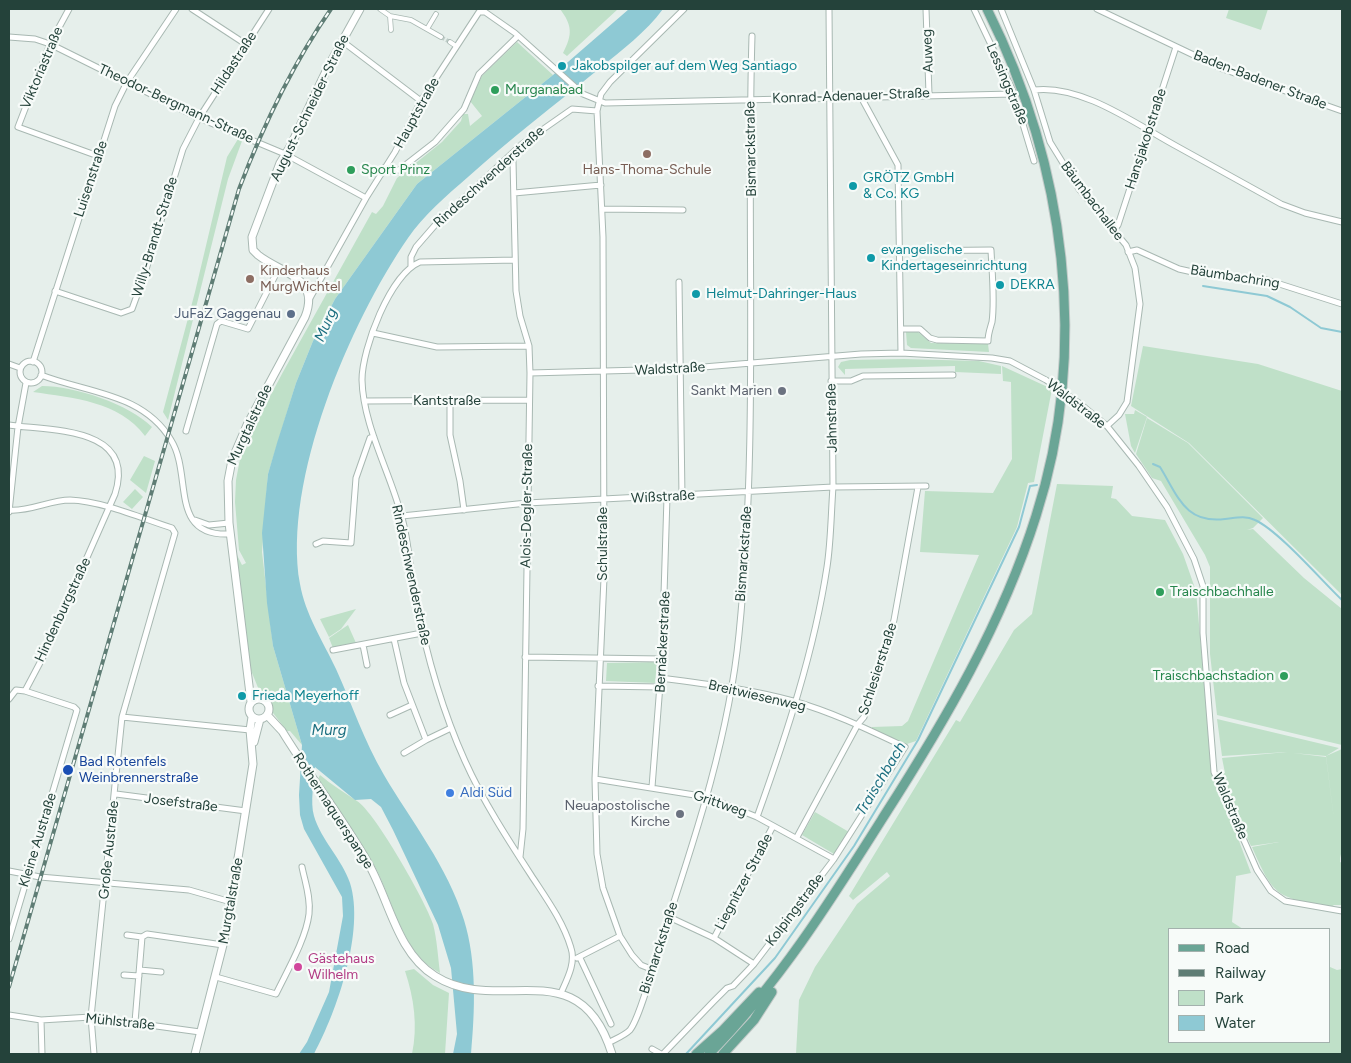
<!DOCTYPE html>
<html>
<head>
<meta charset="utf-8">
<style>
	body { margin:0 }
	#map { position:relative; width:1351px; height:1063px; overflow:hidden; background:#e6efeb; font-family:Figtree,sans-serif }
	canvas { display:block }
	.frame { position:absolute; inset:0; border:10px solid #24423a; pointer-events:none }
	.legend { position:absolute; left:1168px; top:928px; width:162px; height:115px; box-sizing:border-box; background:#f7fbf9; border:1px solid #a3b1ad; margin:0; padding:6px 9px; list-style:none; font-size:15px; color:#24423a }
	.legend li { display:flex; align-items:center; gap:10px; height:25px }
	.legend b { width:25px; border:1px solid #a3b1ad }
</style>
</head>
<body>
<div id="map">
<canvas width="1351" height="1063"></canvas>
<div class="frame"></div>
<ul class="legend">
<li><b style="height:6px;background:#6aa596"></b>Road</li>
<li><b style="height:6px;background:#5f7d75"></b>Railway</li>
<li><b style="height:14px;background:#bfe0c8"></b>Park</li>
<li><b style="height:14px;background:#8ec9d4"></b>Water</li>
</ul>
</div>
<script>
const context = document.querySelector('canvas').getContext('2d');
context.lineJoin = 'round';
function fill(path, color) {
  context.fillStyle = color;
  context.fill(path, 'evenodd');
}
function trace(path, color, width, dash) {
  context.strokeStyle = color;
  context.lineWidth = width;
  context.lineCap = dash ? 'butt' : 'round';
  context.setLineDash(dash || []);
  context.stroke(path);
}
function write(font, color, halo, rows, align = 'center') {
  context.font = font + ' Figtree,sans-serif';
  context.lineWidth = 4.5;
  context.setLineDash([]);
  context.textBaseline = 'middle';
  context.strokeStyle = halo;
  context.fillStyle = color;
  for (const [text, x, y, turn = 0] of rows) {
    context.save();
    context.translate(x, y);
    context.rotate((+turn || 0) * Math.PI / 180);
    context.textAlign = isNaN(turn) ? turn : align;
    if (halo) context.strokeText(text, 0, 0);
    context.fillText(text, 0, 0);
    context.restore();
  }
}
fill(new Path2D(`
	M560 9H618L567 56 563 53C573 34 572 25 560 9Z
	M1229 9H1268L1261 30 1226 18Z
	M517 42 553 75 417 184 335 299 313 341 296 383 268 474 262 552 273 646 302 745 290 731H287L273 713 271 703 261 695 248 663 236 553 242 565 246 563 239 550 235 502 236 480 240 459 250 434 283 372 372 212 376 214 383 206 397 178 442 142 461 121 463 114H468L470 126 482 116 470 101 482 76Z
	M238 139 242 141 228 179 168 420 163 412 195 292 227 157Z
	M909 331 918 332 931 343 988 344 989 352 911 348 907 345 906 332Z
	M1143 346 1258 364 1342 391V595L1189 443 1131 406Z
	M904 359 979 361 1001 366V374L955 372V366L845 369V375L838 367 841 362 850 360Z
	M1002 366 1052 389 1034 482 1028 483 1017 527 916 741 904 745 872 729V727L902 726 908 721 979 555 920 552 925 491 993 493 992 515 993 493 1012 459 1011 382 1003 381Z
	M42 386C75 386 129 404 152 427L145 436C119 401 73 398 33 392Z
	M1135 410 1147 417 1135 453 1131 446 1125 414H1134Z
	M1147 418 1188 443 1263 518 1253 528 1247 530 1253 529 1304 578 1342 609V745L1217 715 1210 654V567L1205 555 1161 481 1152 478 1136 454Z
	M144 456 155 461 146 493 130 480Z
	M1057 484 1113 486 1111 498 1116 499 1132 516 1165 520 1183 554 1196 591 1212 769 1251 873 1236 876 1232 922 1243 929H1170V1042H1330V967L1337 970 1342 969V1054H796L799 1000 815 967 857 904 890 876 887 872 853 900 849 896 956 720 960 722 1014 630 1032 614Z
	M135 489 143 497 132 509 123 502Z
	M356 609 341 629 329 637 320 619Z
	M348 625 356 643 333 648 329 638Z
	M657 662 655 683 606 681 607 663Z
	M1217 719 1339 748 1326 756 1293 753 1326 757 1335 827 1326 756 1342 749V862L1340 854V862L1342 863V905H1334L1331 907C1277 897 1274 898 1252 847L1279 842 1251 846 1218 774 1225 773 1222 758 1287 752 1222 756Z
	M320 775C332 785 345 793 357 801 375 812 426 902 433 924 437 939 438 957 440 973 401 953 393 898 373 863 356 834 337 807 318 779Z
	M815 812 849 832 834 854 802 835Z
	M414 969 433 985 449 993 445 1054H412C418 1026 414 998 405 971Z`), '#bfe0c8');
fill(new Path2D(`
	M629 9H663C646 32 622 50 600 68 556 104 510 139 468 177 447 195 423 216 408 238 350 322 282 481 300 584 305 614 323 641 336 669 352 704 364 741 384 775 411 821 448 867 464 920 477 962 475 1011 471 1054H453L457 1034 451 968 438 925 393 830 381 807 371 799 355 800 315 767C314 782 310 802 314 816 321 840 342 859 350 883 365 931 337 1011 314 1054H299L307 1042 329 992 343 916 342 897 304 829 300 815 299 795 302 745 273 646 267 603 262 533 268 474 277 443 296 383 313 341 335 299 417 184 553 75Z`), '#8ec9d4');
trace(new Path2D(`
	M1203 286 1267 296 1290 307 1321 328 1342 332
	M1153 464 1160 467C1178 496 1185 524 1225 519 1235 518 1245 515 1255 520 1279 531 1321 580 1342 600
	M686 1054 775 958 854 846 918 740 1019 527 1030 486 1037 485`), '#8ec9d4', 2);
trace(new Path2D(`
	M441 37 450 42`), '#bfccc8', 4, [4, 2]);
const pedestrian = new Path2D(`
	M380 9 390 16 391 30
	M390 16 411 20 441 37
	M427 29 436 14
	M450 42 456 46`);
const minor = new Path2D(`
	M69 9 50 44 18 127 98 156
	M192 9 247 45
	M926 9 929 94
	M974 9 1013 91 1034 161
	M1001 9 1034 90 1050 142 1079 189 1126 245 1135 268 1140 304 1127 402 1119 415 1107 426
	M1097 9 1223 69 1342 111
	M9 37 35 39 50 44 199 118 285 154 366 198
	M342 41 421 101
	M1034 90C1082 84 1137 125 1178 147 1212 166 1247 185 1281 204L1305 213 1342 222
	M861 97 898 165 901 353
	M510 156 513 161 516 291 520 316 529 346 530 373 523 829 520 857
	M384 168 391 171 399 170 435 142 464 109 479 74 518 36
	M514 193 601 185
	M603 209 683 210
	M1114 230 1118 225 1176 47
	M900 251 991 250C992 272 995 301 992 322 990 329 988 334 988 341L937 340 930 338 920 329H901
	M1128 252 1137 250 1179 269 1206 275 1267 280 1342 304
	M515 260 420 262C390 274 362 349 362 380 363 426 391 474 402 518 409 543 410 571 415 597 426 653 441 708 465 761 483 801 507 838 531 875 546 898 563 921 571 948 576 963 567 979 561 993
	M411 266V257L416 247 436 224 522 144 572 109 597 111
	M679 282 682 497
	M55 291 121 313 132 309 144 276 183 149 199 118 269 9
	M310 298 366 198 395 152 421 101 479 12H485L515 33 583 94 605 103 1014 94
	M373 333 437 347 529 346
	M20 372a11 11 0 1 1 22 0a11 11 0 1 1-22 0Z
	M33 362 115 106 127 82 176 9
	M9 364 20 368
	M530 373 679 369 861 354 901 353 992 358 1010 361 1046 380
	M41 375C87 393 143 393 171 440 193 475 168 537 230 534
	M831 381H851L863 376 953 375
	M365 401 529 400
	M450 401V435L460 481 464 510
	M1079 403 1107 426 1139 466 1167 507 1194 559 1203 586V633L1214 772 1257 870 1271 891 1285 901 1342 911
	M9 425C49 431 137 426 115 494L43 657 25 691 16 690 9 699
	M186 431 217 324 221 321 248 329 279 268
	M9 510C29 512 50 500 70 500 102 501 141 518 172 528L175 533 122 717 91 1017 94 1054
	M9 512 18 427 26 383
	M402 516 527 503 833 487 926 486
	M195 520 209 525 229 523
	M316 544 323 541 351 543 356 478 370 438 374 437
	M394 639 404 683 426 740 451 728
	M363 645 367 665
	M333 650 422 633
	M525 657 662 659
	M661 678C706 684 749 689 793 701 832 712 869 730 905 747L834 859 754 964 733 986 727 988 713 1002 663 1054
	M598 686 661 687
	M390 715 412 705
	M122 717 250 730
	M404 753 426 740
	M595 779 707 797 757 817 834 859
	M652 787 662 659 667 497
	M116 794 246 811
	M757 817C786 736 814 652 827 567 831 541 831 514 833 487L829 9
	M797 837 858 724 864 717 894 620 918 487
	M9 871 40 877 189 890 231 902
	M669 917 714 938 754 964
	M127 935 142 937
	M714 938 773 826
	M9 939 77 710 74 707 25 691
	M577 958 620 936
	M580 958 611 1024
	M651 969 641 965 632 955 620 936 603 888 597 854 595 779 604 578 603 237 597 111 601 94 610 82 684 9
	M140 970 161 972
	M124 975 139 976
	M216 977 276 994C287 971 306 939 309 914 311 898 305 882 302 867
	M9 1015 41 1020 91 1017 200 1032
	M41 1020 42 1054
	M135 1022 142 937 147 934 223 945
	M608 1043C615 1039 624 1036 630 1030 641 1016 657 952 664 932 696 835 729 736 739 634 759 435 746 235 752 36
	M652 1049 661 1054`);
const tertiary = new Path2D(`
	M249 709a10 10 0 1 1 20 0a10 10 0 1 1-20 0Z
	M251 702 229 523 228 481 232 460 247 425 305 317C321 277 282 274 258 255L253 250 252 237 280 163 291 145 328 67 360 9
	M267 715 282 731C309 775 341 816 367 861 389 898 396 952 435 976 500 1017 579 948 612 1054
	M254 742 260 719
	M195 1054 223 945 231 902 253 764 250 730 252 717`);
const primary = new Path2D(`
	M696 1054 723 1030 759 992
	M709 1054C779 983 831 900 884 816 945 721 1002 624 1036 516 1090 348 1065 165 987 9
	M723 1054 754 1020 772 992`);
trace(pedestrian, '#a8b8b2', 5.5);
trace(minor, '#a8b8b2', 7);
trace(tertiary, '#a8b8b2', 9);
trace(primary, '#c2cac8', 11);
trace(pedestrian, '#fff', 4);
trace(minor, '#fff', 5);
trace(tertiary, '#fff', 7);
trace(primary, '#6aa596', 9);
const rail = new Path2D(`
	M9 987 239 189C263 126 292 65 331 9`);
trace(rail, '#5f7d75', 4);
trace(rail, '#f7fbf9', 2, [5.5]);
const minorBridge = new Path2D(`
	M1046 380 1079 403`);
trace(minorBridge, '#a8b8b2', 7, []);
trace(minorBridge, '#fff', 5);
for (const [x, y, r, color] of [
	[562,66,5,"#0f9aa8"],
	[495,90,5,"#2e9e5b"],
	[647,154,5,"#8d6e63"],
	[351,170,5,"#2e9e5b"],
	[853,186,5,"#0f9aa8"],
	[871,258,5,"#0f9aa8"],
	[250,279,5,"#8d6e63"],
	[1000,285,5,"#0f9aa8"],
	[696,294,5,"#0f9aa8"],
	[291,314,5,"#5c6f8a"],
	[782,391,5,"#6b7280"],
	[1160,592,5,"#2e9e5b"],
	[1284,676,5,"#2e9e5b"],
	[242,696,5,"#0f9aa8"],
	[68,770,6,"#1a4fb4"],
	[450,793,5,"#3f7fe0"],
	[680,814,5,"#6b7280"],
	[298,967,5,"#d1479c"]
]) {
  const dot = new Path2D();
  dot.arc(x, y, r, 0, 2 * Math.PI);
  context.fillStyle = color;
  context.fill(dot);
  trace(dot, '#f7fbf9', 2);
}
write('14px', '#24423a', '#f7fbf9', [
	["Auweg",928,51,-92],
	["Hildastraße",234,63,-57],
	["Viktoriastraße",42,68,-67],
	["Baden-Badener Straße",1260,80,21],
	["Lessingstraße",1007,84,67],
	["Konrad-Adenauer-Straße",851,96,-2],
	["Theodor-Bergmann-Straße",176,104,25],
	["August-Schneider-Straße",310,108,-64],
	["Hauptstraße",417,113,-61],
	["Hansjakobstraße",1146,139,-72],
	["Bismarckstraße",751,149,-91],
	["Rindeschwenderstraße",489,177,-42],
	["Luisenstraße",91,179,-72],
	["Bäumbachallee",1092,201,53],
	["Willy-Brandt-Straße",155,237,-73],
	["Bäumbachring",1235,277,9],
	["Waldstraße",670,369,-3],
	["Kantstraße",447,401],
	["Waldstraße",1076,404,38],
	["Jahnstraße",832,418,-91],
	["Murgtalstraße",250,425,-65],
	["Wißstraße",663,497,-3],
	["Alois-Degler-Straße",527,506,-89],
	["Schulstraße",603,544,-90],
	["Bismarckstraße",744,554,-86],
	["Rindeschwenderstraße",411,575,78],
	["Hindenburgstraße",63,610,-65],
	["Bernäckerstraße",663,642,-87],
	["Schlesierstraße",878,669,-72],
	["Breitwiesenweg",757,696,13],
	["Josefstraße",181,803,7],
	["Grittweg",720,804,19],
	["Waldstraße",1230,806,67],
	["Rothermaquerspange",333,811,57],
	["Kleine Austraße",38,840,-73],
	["Große Austraße",109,850,-84],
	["Liegnitzer Straße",744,882,-62],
	["Murgtalstraße",231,901,-80],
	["Kolpingstraße",795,910,-53],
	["Bismarckstraße",659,948,-72],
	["Mühlstraße",120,1022,6]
]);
write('14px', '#0d838f', '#f7fbf9', [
	["Jakobspilger auf dem Weg Santiago",572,66],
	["GRÖTZ GmbH",863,178],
	["& Co. KG",863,194],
	["evangelische",881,250],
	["Kindertageseinrichtung",881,266],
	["DEKRA",1010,285],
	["Helmut-Dahringer-Haus",706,294],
	["Frieda Meyerhoff",252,696]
], 'left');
write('14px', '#27864d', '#f7fbf9', [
	["Murganabad",505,90],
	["Sport Prinz",361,170],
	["Traischbachhalle",1170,592],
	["Traischbachstadion",1274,676,"right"]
], 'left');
write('14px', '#785e54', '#f7fbf9', [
	["Hans-Thoma-Schule",647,170],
	["Kinderhaus",260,271,"left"],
	["MurgWichtel",260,287,"left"]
]);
write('14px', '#4e5e75', '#f7fbf9', [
	["JuFaZ Gaggenau",281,314]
], 'right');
write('14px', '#5b616d', '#f7fbf9', [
	["Sankt Marien",772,391],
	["Neuapostolische",670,806],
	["Kirche",670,822]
], 'right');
write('14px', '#164399', '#f7fbf9', [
	["Bad Rotenfels",79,762],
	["Weinbrennerstraße",79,778]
], 'left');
write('14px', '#366cbe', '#f7fbf9', [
	["Aldi Süd",460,793]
], 'left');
write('14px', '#b23c85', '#f7fbf9', [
	["Gästehaus",308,959],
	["Wilhelm",308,975]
], 'left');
write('italic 15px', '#1c6f80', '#f7fbf9', [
	["Murg",326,325,-66],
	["Murg",329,731],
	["Traischbach",881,779,-59]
]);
</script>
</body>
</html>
